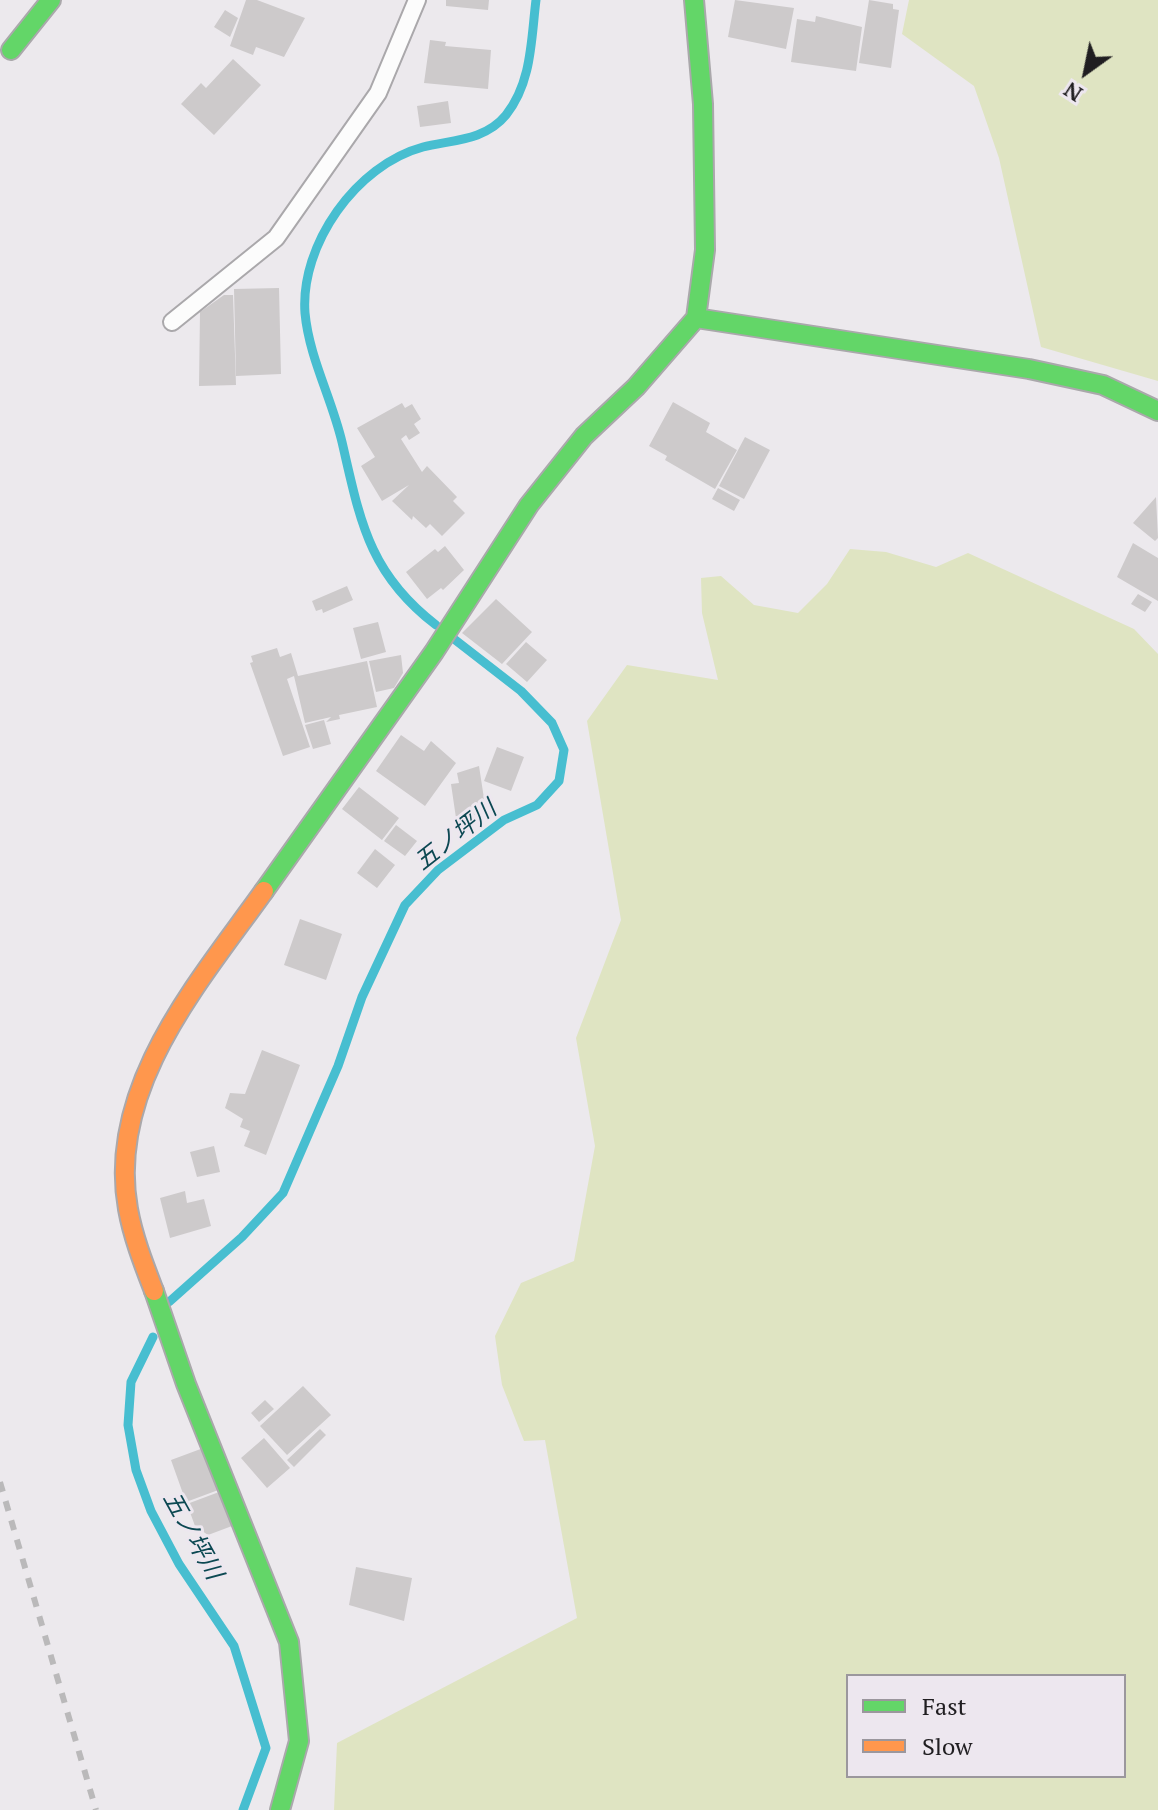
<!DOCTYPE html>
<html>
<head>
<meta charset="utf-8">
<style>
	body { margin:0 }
	#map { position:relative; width:1158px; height:1810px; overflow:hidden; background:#ece9ed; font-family:"PT Serif",serif }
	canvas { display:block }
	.legend { position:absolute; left:846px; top:1674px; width:280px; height:104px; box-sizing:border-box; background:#ede7ef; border:2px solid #9b979d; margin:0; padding:10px 14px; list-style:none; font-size:24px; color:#201e21 }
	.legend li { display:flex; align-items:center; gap:16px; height:40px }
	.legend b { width:40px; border:2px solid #9b979d }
	.north { position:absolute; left:1046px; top:32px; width:80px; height:80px; -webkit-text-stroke:6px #ede7ef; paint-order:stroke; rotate:213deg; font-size:22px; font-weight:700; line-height:32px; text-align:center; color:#201e21 }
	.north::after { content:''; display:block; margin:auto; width:28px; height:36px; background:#201e21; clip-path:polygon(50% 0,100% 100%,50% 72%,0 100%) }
</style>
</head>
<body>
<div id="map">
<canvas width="1158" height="1810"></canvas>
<ul class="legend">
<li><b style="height:10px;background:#63d668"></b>Fast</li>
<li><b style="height:10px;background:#ff974d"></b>Slow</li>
</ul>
<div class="north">N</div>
</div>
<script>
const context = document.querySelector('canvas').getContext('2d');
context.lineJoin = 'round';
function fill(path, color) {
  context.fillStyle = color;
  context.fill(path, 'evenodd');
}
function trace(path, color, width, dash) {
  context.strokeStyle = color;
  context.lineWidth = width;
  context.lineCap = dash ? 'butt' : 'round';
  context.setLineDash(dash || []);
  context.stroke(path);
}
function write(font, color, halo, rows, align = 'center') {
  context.font = font + ' "PT Serif","Noto Sans JP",serif';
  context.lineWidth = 6;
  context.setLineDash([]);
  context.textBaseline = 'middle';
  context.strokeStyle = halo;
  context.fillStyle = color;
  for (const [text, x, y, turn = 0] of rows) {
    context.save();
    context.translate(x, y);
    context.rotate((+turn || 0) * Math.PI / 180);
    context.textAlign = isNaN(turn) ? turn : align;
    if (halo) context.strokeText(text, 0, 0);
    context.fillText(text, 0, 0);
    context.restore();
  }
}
fill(new Path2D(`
	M909 0H1158V381L1041 347 999 158 974 86 902 34Z
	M850 549 886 552 936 567 968 553 1134 629 1158 654V1810H334L337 1743 577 1618 545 1440 524 1441 502 1385 495 1336 521 1283 574 1261 595 1146 576 1038 621 920 587 721 627 665 718 680 702 613 701 578 721 576 754 605 798 613 827 584ZM1124 1676V1776H848V1676Z`), '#dfe4c2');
trace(new Path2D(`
	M436 625C368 573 360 519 342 442 332 399 309 357 305 313 300 245 356 165 423 147 451 140 485 141 506 115 532 82 531 40 536 0
	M169 1302 242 1237 283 1193 338 1066 362 997 405 905 438 870 504 820 537 805 559 781 564 750 552 723 521 691 454 639
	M153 1337 131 1382 128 1425 136 1470 151 1511 179 1564 234 1646 266 1748 243 1810`), '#47bed0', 9);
fill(new Path2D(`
	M246 0H257L305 18 284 57 256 47 253 55 230 46Z
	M446 0H489L488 10 446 6Z
	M735 0 794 8 786 49 728 37Z
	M869 0 893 4V9L899 10 891 68 859 63Z
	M225 10 238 18 230 37 214 27Z
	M816 16 862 27 856 71 791 62 797 19 815 22Z
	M430 40 446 42 445 46 491 50 488 89 424 83Z
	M233 59 261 85 214 135 181 104 201 83 206 88Z
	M448 101 451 123 420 127 417 106Z
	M279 288 281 374 236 376 234 289Z
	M224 295H233L236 385 199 386 200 312Z
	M673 402 710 423 706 432 737 450 715 489 665 460 667 456 649 446Z
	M402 403 405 408 412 404 421 419 414 424 420 433 409 440 406 435 401 439 422 472 427 466 457 497 453 501 465 513 442 536 430 524 426 528 413 516 412 520 392 501 409 485 382 501 361 466 375 457 357 428Z
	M745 437 770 450 744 499 719 486Z
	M718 488 740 500 734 511 712 499Z
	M1156 497 1158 538 1155 541 1133 523Z
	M1133 543 1158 558V601L1117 577Z
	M445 546 464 570 443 590 441 588 427 599 406 572 435 549 438 552Z
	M347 586 353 600 323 613 322 609 316 611 312 601Z
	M1138 594 1152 602 1145 612 1131 604Z
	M496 599 532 632 502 664 462 633Z
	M378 622 386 652 361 659 353 628Z
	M526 642 547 660 527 682 506 664Z
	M277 648 280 657 291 653 298 676 367 661 377 707 339 715 340 719 326 722 331 717 305 723 294 676 287 679 310 747 283 756 250 663 253 662 251 656Z
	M401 655 403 673 394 688 376 692 369 661Z
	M324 720 331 744 313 749 305 725Z
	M401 735 424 751 431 741 456 763 425 806 376 771Z
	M497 747 524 757 511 791 484 781Z
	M479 766 485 805 473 806 475 815 456 818 451 784 459 783 457 773Z
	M359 787 399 818 382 840 342 809Z
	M396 825 417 841 405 856 384 841Z
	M375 849 395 865 377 888 357 873Z
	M300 919 342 934 326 980 284 965Z
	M262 1050 300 1065 266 1155 244 1146 250 1131 240 1127 243 1119 225 1108 230 1093 245 1094Z
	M214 1146 220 1172 197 1177 190 1152Z
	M185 1191 187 1203 204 1199 211 1226 170 1238 160 1198Z
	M303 1386 331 1415 287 1455 260 1426Z
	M265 1400 274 1409 259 1422 251 1413Z
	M320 1429 326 1435 294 1467 287 1460Z
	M264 1438 290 1468 267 1488 241 1458Z
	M206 1447 221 1489 186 1502 171 1460Z
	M219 1492 232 1526 208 1535 195 1526 187 1504Z
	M356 1567 412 1578 404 1621 349 1605Z`), '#cdcacb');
const lane = new Path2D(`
	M172 322 276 238 378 93 417 0`);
const fast = new Path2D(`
	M11 50 51 0
	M696 318 1029 369 1103 385 1158 411
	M264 891 434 652 529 505 584 436 636 387 696 318 705 250 703 104 694 0
	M154 1291 186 1384 289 1642 299 1741 280 1810`);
const slow = new Path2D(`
	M154 1291C144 1265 133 1237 128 1209 106 1088 199 982 264 891`);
trace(lane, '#aaa8ab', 20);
trace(fast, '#aaa8ab', 22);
trace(slow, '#aaa8ab', 22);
trace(lane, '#fcfcfc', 16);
trace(fast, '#63d668', 18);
trace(slow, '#ff974d', 18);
trace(new Path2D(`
	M0 1482 96 1810`), '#bab9ba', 6, [10, 10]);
write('italic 24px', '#0c4852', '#ede7ef', [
	["五ノ坪川",456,836,-38],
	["五ノ坪川",192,1536,61]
]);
</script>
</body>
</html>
